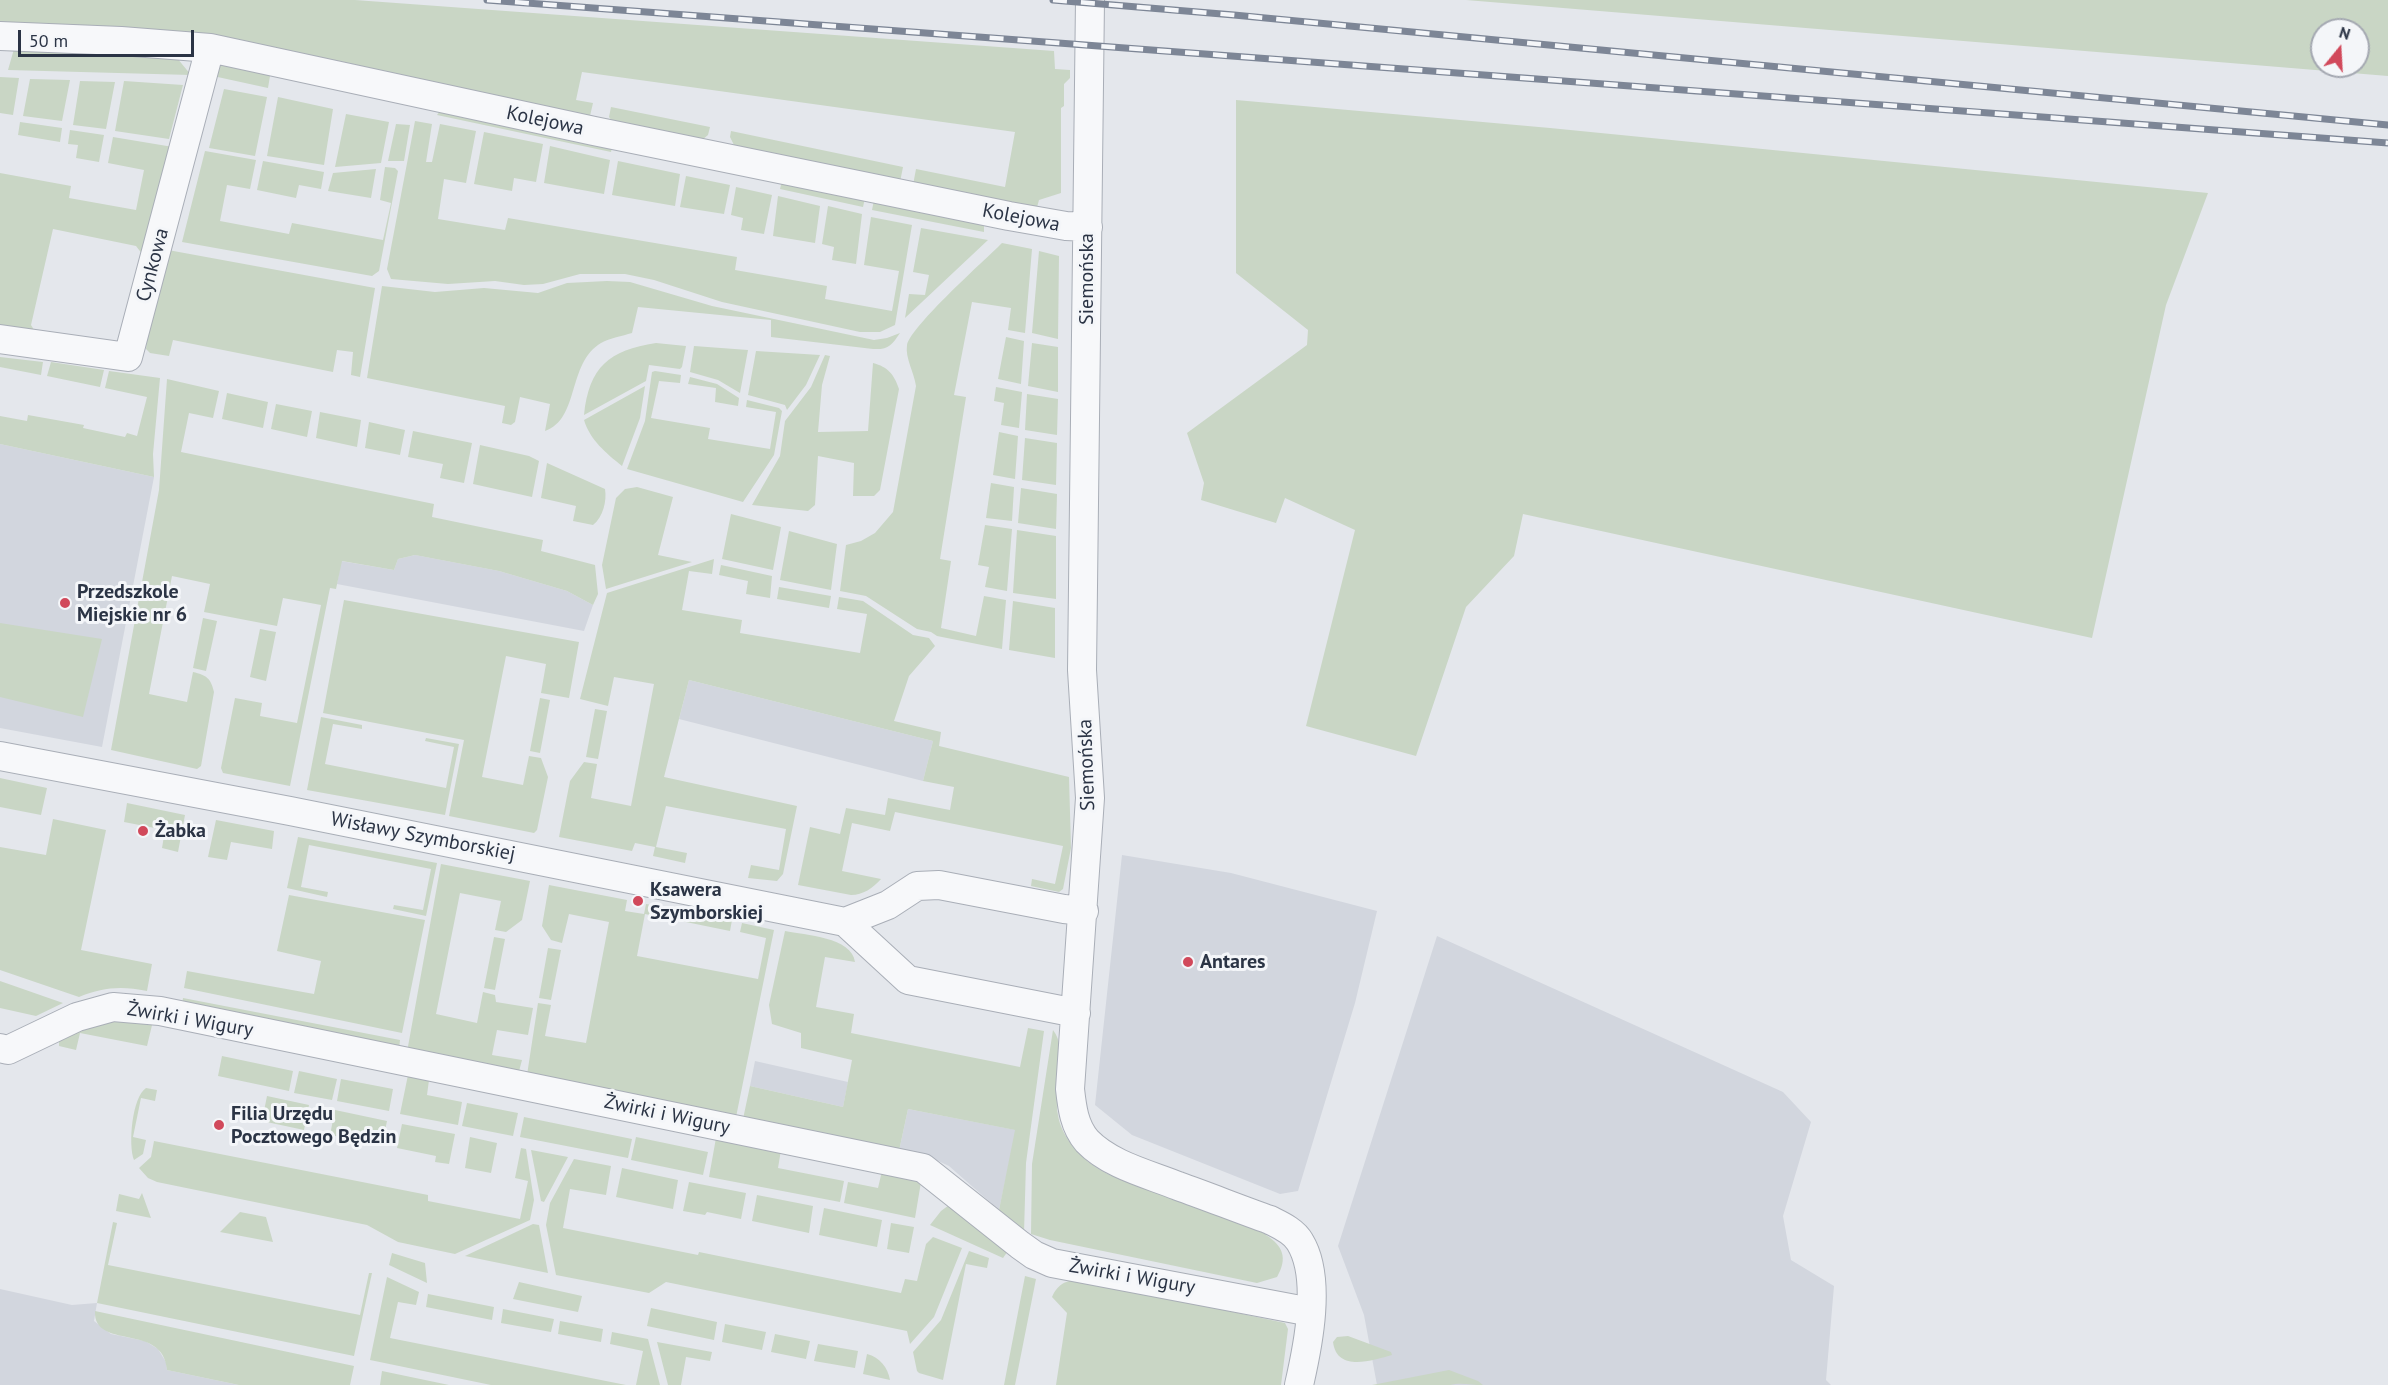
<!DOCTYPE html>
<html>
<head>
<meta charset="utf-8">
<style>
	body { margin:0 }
	#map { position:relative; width:2388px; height:1385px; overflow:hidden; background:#e4e7ec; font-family:"PT Sans",sans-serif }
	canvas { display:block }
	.north { position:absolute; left:2310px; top:18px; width:60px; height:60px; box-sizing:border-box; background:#f4f6f9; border:2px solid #a4a8b1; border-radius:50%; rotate:18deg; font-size:16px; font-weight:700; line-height:24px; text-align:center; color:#2b3445 }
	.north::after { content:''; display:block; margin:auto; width:21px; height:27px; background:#d1495b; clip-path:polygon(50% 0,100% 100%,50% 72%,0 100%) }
	.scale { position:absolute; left:18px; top:30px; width:176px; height:27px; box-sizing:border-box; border:3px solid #2b3445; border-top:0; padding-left:8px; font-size:18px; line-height:21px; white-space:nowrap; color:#2b3445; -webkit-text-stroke:4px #f4f6f9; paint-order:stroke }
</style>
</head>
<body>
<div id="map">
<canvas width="2388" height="1385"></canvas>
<div class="north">N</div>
<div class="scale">50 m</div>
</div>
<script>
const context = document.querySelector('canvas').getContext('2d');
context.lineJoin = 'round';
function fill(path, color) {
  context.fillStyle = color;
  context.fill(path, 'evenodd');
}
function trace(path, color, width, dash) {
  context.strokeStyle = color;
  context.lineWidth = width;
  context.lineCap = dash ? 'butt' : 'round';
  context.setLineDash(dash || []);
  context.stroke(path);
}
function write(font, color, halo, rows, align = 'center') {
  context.font = font + ' "PT Sans",sans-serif';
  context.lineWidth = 6;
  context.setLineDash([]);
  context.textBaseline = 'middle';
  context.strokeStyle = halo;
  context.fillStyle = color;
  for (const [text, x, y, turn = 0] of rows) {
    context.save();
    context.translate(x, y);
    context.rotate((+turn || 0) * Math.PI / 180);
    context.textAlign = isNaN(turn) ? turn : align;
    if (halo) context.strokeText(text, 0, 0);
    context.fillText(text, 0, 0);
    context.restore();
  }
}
fill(new Path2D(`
	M0 444 154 477 102 747 0 728Z
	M415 555 499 571 567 591 593 605 584 631 337 584 341 561 394 570 398 559Z
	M689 680 933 741 923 781 679 719Z
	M1122 855 1231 873 1377 911 1355 1003 1298 1191 1280 1194 1132 1135 1095 1105Z
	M1437 936 1783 1092 1811 1122 1783 1216 1791 1260 1834 1286 1826 1380 1831 1385H1377L1364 1315 1338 1246Z
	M755 1061 848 1082 843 1107 750 1086Z
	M908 1109 1016 1130 999 1210 949 1166 934 1159 899 1151Z
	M0 1289 72 1305 97 1303 94 1321 111 1334 145 1341 158 1349 166 1362 167 1370 239 1385H0Z`), '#d2d6de');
fill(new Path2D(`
	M0 0H355L1054 51 1055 69 1070 70V78L1064 84V106L1061 108V193L1039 200 1036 211 913 185 916 169 1005 187 1015 132 582 72 576 100 593 103 590 116 280 49 0 28Z
	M1466 0H2388V76ZM2322 30H2358V66H2322Z
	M14 49 177 58 191 75 8 70Z
	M225 64 271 70 268 88 213 76 216 68Z
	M0 77 19 78 13 115 0 113Z
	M30 79 70 80 62 121 23 116Z
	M80 81 115 82 106 129 73 125Z
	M124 81 183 85 169 139 115 131Z
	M224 89 267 97 255 156 209 148Z
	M278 97 333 109 324 165 267 156Z
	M1236 100 1550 128 2208 193 2166 305 2092 638 1523 514 1514 556 1466 607 1416 756 1306 726 1355 530 1285 498 1276 523 1201 500 1204 483 1187 433 1307 345 1308 330 1236 273Z
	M611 107 710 127 708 135 702 140 612 121 609 117Z
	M440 111 613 144 611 152 437 115Z
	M346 114 389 122 381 163 335 167Z
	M415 121 432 124 426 162H432L440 124 476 131 466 183 444 179 438 219 505 230 508 218 737 257 735 270 827 286 825 299 892 311 899 271 864 265 871 217 912 225 895 325 880 332H860L722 302 654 280 625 274H580L543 284 524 285 495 281 448 284 391 279 387 269Z
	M20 122 62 128 60 142 18 135Z
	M396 124 410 125 404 161H388Z
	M70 130 104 135 99 162 76 158 78 145 68 144Z
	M731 131 903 167 900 182 735 147 730 137Z
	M484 132 543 144 536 182 514 178 512 191 474 184Z
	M113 137 173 147 146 259 136 246 53 229 31 325 39 338 0 336V173L71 186 69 198 136 210 144 170 108 163Z
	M550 146 610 160 604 194 544 183Z
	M205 151 256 160 250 189 227 185 220 221 289 234 292 223 383 240 391 203 380 200 385 167 395 168 398 171 379 271 372 276 182 242Z
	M263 161 324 172 321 189 299 185 296 198 257 190Z
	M618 161 680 174 675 206 612 195Z
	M376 169 371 198 328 191 333 173Z
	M686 176 730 185 724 214 680 207Z
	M782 181 865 198 863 207 780 189Z
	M736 187 772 195 764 234 741 230 743 218 731 215Z
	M778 196 820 206 815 243 773 236Z
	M874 200 984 225V232L872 210Z
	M828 206 862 214 856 264 832 260 834 247 822 244Z
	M921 228 988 240 905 318 909 294 925 295 929 275 913 272Z
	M1002 243 1032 249 1025 333 1008 330 1011 308 972 302 954 395 966 397 940 559 951 561 941 628 976 636 984 596 1006 600 1002 649 937 636 931 632 917 629 866 596 840 591 846 545 861 541 875 533 893 512 916 386C914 372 905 358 907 345 912 325 984 261 1002 243Z
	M168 250 375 288 360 377 351 375 353 352 337 350 333 372 173 340 169 356 150 353 146 349 147 337Z
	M1039 251 1059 256 1058 339 1032 333Z
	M607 281 630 282 712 306 874 340 887 338 900 333C892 345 888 350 873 349L771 337V320L638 307 632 333C622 336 610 338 601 343 567 363 580 419 545 431L550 404 520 397 515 422 511 425 502 423 505 406 367 378 382 286 435 292 484 288 538 293 567 283Z
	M1006 337 1024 341 1021 384 998 379Z
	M656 343 686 346 682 367 680 369 649 365 646 381 584 415C589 367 609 350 656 343Z
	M1032 343 1058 347V392L1028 386Z
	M694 346 748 350 740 393 718 380 690 372Z
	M756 351 820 355 806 385 787 410 785 405 748 395Z
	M825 355 830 356 822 385 818 432 868 431 873 363C888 367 894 374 899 389L880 490 874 496H853L854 463 818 456 815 505 808 511 752 505 780 456 785 421 811 387Z
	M0 357 43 362 41 375 0 367Z
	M51 362 104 370 100 387 47 376Z
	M109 371 160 378 153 454 154 477 0 444V416L27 421 28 415 84 425 83 428 125 437 127 433 137 436 147 397 105 388Z
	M655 371 681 375 680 383 659 381 651 418 710 428 708 439 770 449 776 412 746 407 747 400 779 408 782 411 774 455 743 502 627 469 645 421 652 372Z
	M690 377 717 384 739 398 738 406 715 402 716 388 688 384Z
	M167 379 219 391 213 418 189 413 181 452 434 504 432 517 543 540 541 551 595 565 598 594 593 605 567 591 499 571 415 555 398 559 394 570 342 561 336 589 330 588 290 786 223 773 221 768 235 698 262 703 260 716 297 723 321 605 283 598 277 626 204 612 210 584 172 576 149 694 187 702 193 672C206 675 211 678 214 692L201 766 197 769 111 750 159 490Z
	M645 386 640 418 622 466C606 453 590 440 584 420Z
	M996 387 1022 392 1019 428 1001 425 1004 403 994 401Z
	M227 393 268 402 263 428 222 419Z
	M1027 394 1058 399 1057 435 1025 430Z
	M276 404 312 411 307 437 271 429Z
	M320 412 361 420 357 447 316 438Z
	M369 422 405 430 400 455 365 448Z
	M413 431 472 443 464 483 440 478 443 464 408 457Z
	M999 432 1018 436 1015 479 993 475Z
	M1025 438 1057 443 1056 485 1022 480Z
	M480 445 529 456 539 461 532 497 473 484Z
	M547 463 605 489C607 501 603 517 593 525L573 521 576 506 541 498Z
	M991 483 1014 487 1012 521 986 518Z
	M637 487 673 497 658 555 692 562 606 589 602 565 616 498 625 489Z
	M1021 488 1057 494 1056 529 1018 523Z
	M731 514 781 527 773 570 722 559Z
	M985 525 1012 529 1007 591 985 587 989 567 978 565Z
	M1017 530 1056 536V599L1013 593Z
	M789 531 837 544 831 590 780 580Z
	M714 559 712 574 689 571 682 610 742 620 740 633 860 653 867 614 837 609 839 597 863 601 913 635 929 638 935 646 909 676 894 721 941 732 939 746 1069 777 1071 848 1063 889 1059 892 1031 886 1032 879 1055 884 1063 846 895 812 890 831 852 823 842 871 881 879C873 888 863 895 851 895L798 885 810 827 840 834 846 808 885 815 888 798 950 810 954 787 923 781 933 741 689 680 664 777 797 806 783 874 777 881 748 878 751 865 779 870 786 829 666 806 656 847 687 853 685 863 653 856 655 847 635 843 632 851 559 837 570 781 584 762 597 764 591 798 631 806 654 684 614 677 608 706 580 699 607 593Z
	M721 565 772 576 770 598 746 594 748 581 719 575Z
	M779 587 831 596 829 608 777 599Z
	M344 600 579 642 569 698 541 693 546 664 506 656 482 777 523 785 529 756 541 758 548 777 537 830 534 833 449 816 464 740 323 713Z
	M1013 601 1055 608V658L1009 650Z
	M203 618 217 621 206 671 193 668Z
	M0 623 102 639 83 717 0 697Z
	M260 629 276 632 266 681 250 677Z
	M540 698 550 700 540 753 530 751Z
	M595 709 607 711 598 759 586 757Z
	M321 717 362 725V729L333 724 325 764 446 788 454 747 425 741 426 738 459 744 445 815 307 790Z
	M0 778 47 788 41 815 0 807Z
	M127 803 185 815 178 852 162 848 165 830 124 822Z
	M53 819 106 830 81 950 152 964 147 991C122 986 103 987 79 997L0 970V847L46 855Z
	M216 820 274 831 272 849 231 842 227 860 208 857Z
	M298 837 437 863 426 916 393 909 394 905 423 910 431 869 309 845 301 887 328 892 327 897 287 888Z
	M441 864 530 881 522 920 506 932 495 930 501 901 460 893 436 1014 477 1023 483 992 495 995 496 1002 533 1008 528 1035 497 1030 492 1055 522 1060 518 1075 407 1052Z
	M549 885 627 900 625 911 644 914 646 904 675 909 673 920 645 914 637 956 758 979 766 938 740 932 742 923 774 930 736 1117 527 1075 538 1003 551 1005 545 1036 586 1043 609 922 569 914 562 943 551 940 542 926Z
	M289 895 425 920 402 1033 184 988 187 971 314 994 321 961 277 951Z
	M683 910 732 920 730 931 681 921Z
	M785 931C805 935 852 937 855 962L825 957 816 1007 854 1014 851 1033 1020 1067 1028 1028 1044 1031 1026 1163 1024 1233 999 1210 1015 1130 908 1109 899 1151 743 1119 750 1086 843 1107 852 1060 801 1048V1033L772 1024 769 1005Z
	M494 937 505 939 495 990 484 988Z
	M548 948 561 950 551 1000 539 998Z
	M0 981 63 1003 36 1016 0 1008Z
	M183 998 400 1040 399 1050 182 1006Z
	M106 1019 153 1021 147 1046 80 1033 76 1050 59 1046V1039Z
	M1053 1030C1069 1050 1053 1090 1058 1115 1061 1135 1077 1154 1094 1166 1109 1177 1131 1182 1149 1189 1187 1203 1226 1217 1265 1232L1266 1235C1283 1246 1288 1258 1277 1277L1257 1283 1050 1240 1031 1234 1032 1164Z
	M222 1056 293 1071 289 1091 218 1076Z
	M299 1071 337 1079 332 1100 294 1093Z
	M408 1075 429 1080 427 1095 462 1102 458 1125 400 1114Z
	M341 1079 393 1089 389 1111 337 1101Z
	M146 1088 157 1090 155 1101 141 1098 133 1137 146 1140 143 1154 134 1160C128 1145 132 1097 146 1088Z
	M267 1096 309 1105 304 1130 262 1121Z
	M467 1103 518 1113 513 1136 462 1126Z
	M335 1110 387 1121 382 1145 330 1135Z
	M524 1117 632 1139 628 1158 520 1137Z
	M402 1124 455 1134 449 1164 435 1162 436 1156 397 1148Z
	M470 1137 497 1143 491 1173 465 1168Z
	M636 1137 708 1152 703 1175 631 1160Z
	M716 1138 781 1150 778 1168 844 1181 840 1202 709 1177Z
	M154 1141 428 1195V1201L520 1219 528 1181 515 1178 521 1148 526 1149 534 1200 530 1220 455 1254 398 1242 367 1225 157 1182 148 1178 139 1168 151 1157Z
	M531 1150 568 1157 544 1202 541 1201Z
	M574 1159 611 1166 606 1195 570 1189 563 1228 698 1255 699 1252 901 1293 905 1279 917 1281 926 1244 933 1237 962 1248 934 1317 910 1344 907 1331 666 1282 649 1293 556 1275 546 1225 550 1203Z
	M622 1168 678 1180 673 1209 616 1197Z
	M882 1171 921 1182 915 1218 844 1203 848 1182 878 1188Z
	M689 1182 746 1193 741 1219 707 1212 705 1215 683 1211Z
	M142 1193 151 1218 116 1211 119 1194 139 1199Z
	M757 1195 813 1206 809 1233 752 1221Z
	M953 1202 1008 1251 1003 1258 930 1225 941 1211Z
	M824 1208 882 1220 877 1247 819 1235Z
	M240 1212 266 1217 273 1242 220 1232Z
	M113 1222 117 1223 108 1265 360 1315 369 1273H372L354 1356 97 1303Z
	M891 1223 914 1227 909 1253 887 1249Z
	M533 1224 539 1225 548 1273 465 1256Z
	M969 1251 989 1258 987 1268 966 1264 943 1380 919 1373 917 1371 913 1352 941 1320Z
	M392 1253 425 1263 427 1283 389 1265Z
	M1025 1276 1036 1279 1015 1385H1004Z
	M387 1277 419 1292 416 1305 398 1302 390 1338 626 1385H491L370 1360Z
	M1077 1279 1285 1323 1288 1329 1281 1385H1056L1067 1313 1052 1297C1058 1284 1064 1282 1077 1279Z
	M519 1282 582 1296 578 1312 513 1299Z
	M428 1294 494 1307 492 1320 426 1307Z
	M651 1308 717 1322 714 1340 647 1326Z
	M503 1309 554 1319 551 1332 501 1323Z
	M95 1311 354 1366 350 1385H239L167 1370C164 1322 93 1351 95 1311Z
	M560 1321 603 1329 601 1342 558 1334Z
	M725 1324 766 1332 762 1350 722 1342Z
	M612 1332 648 1339 660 1385H636L643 1351 610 1344Z
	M775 1334 810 1341 806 1359 771 1352Z
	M1348 1336 1391 1352 1392 1355C1373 1360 1337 1373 1333 1342L1337 1337Z
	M657 1342 712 1352 710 1361 686 1357 681 1385H668Z
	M818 1344 858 1351 855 1368 814 1361Z
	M867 1354C880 1357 888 1368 890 1380L863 1374Z
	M1449 1370 1478 1381 1483 1385C1471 1385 1461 1382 1450 1385H1372Z
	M382 1371 449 1385H380Z`), '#c9d6c5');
const minor = new Path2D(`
	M1090 0 1082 670 1090 798 1070 1089C1072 1107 1074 1126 1087 1141 1110 1165 1148 1174 1178 1186 1209 1197 1239 1209 1270 1220 1280 1225 1294 1231 1300 1242 1322 1278 1308 1346 1299 1385
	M0 36 121 41 210 48 594 131 1009 216 1066 226 1088 227
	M0 339 128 357 210 48
	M0 756 290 811 845 922 908 980 1076 1013
	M845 922 888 905 917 886 939 885 1064 909 1084 911
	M0 1048 8 1050 77 1017 113 1007 160 1011 923 1168 1020 1245 1034 1255 1052 1263 1311 1312`);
trace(minor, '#a9aeb7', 30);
trace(minor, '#f7f8fa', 28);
const rail = new Path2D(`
	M487 0 2388 143
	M1053 0 1234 15 2388 125`);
trace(rail, '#7d8696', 7);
trace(rail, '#f4f6f9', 4.5, [14]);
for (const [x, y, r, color] of [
	[65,603,6,"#d1495b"],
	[143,831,6,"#d1495b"],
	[638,901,6,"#d1495b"],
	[1188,962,6,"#d1495b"],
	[219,1125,6,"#d1495b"]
]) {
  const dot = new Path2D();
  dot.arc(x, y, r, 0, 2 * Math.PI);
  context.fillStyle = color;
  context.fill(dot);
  trace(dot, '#f4f6f9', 2);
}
write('20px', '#2b3445', '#f4f6f9', [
	["Kolejowa",545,121,12],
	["Kolejowa",1021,218,11],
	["Cynkowa",153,265,-75],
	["Siemońska",1087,279,-90],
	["Siemońska",1087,765,-92],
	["Wisławy Szymborskiej",423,837,11],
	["Żwirki i Wigury",190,1020,10],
	["Żwirki i Wigury",667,1115,12],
	["Żwirki i Wigury",1132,1277,10]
]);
write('bold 20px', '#2b3445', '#f4f6f9', [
	["Przedszkole",77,592],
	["Miejskie nr 6",77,615],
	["Żabka",155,831],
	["Ksawera",650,890],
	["Szymborskiej",650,913],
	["Antares",1200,962],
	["Filia Urzędu",231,1114],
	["Pocztowego Będzin",231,1137]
], 'left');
</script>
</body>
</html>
